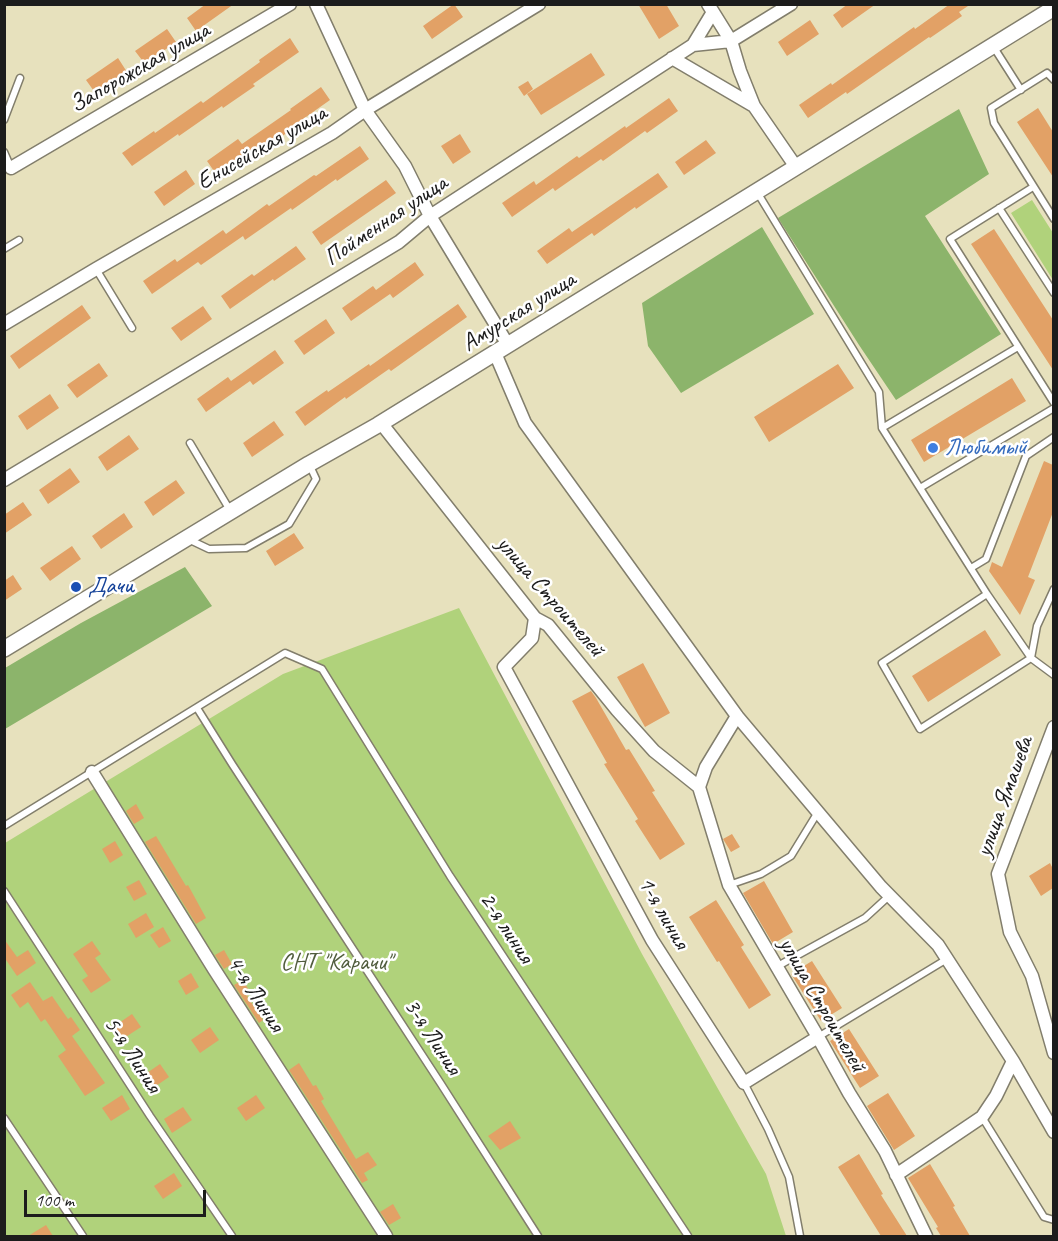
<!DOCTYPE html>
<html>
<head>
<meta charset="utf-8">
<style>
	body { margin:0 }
	#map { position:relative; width:1058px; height:1241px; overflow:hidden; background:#e7e1bd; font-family:Caveat,sans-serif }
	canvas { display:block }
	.frame { position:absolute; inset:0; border:6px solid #1c1c1c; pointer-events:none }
	.scale { position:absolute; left:24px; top:1190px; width:182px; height:27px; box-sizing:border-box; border:3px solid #1c1c1c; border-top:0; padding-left:8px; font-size:18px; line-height:21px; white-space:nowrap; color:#1c1c1c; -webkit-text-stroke:4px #fff; paint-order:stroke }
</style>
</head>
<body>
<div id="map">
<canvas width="1058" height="1241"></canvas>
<div class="frame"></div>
<div class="scale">100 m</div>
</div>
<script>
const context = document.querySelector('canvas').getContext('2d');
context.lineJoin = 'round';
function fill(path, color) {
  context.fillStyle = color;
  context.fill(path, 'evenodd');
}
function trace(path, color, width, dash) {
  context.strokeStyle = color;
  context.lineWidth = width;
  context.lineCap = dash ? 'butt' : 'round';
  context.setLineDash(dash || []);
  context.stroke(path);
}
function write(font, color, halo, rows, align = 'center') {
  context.font = font + ' Caveat,sans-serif';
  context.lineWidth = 5;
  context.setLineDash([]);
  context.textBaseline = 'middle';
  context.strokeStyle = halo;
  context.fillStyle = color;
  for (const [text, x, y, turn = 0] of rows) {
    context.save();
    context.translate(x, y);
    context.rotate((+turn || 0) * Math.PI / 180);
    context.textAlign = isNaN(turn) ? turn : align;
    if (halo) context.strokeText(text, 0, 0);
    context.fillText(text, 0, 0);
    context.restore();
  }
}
fill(new Path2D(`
	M1032 200 1053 233V280L1011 213Z
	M459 608 642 954 766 1174 786 1236H5V843L283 674Z`), '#b0d27b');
fill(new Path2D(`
	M959 109 989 174 925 216 1001 334 896 400 859 345 778 218Z
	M762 227 814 314 681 393 648 346 642 303Z
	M185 567 212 606 5 729V668L81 623Z`), '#8cb46b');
fill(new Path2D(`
	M206 4H234L196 31 187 18Z
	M454 4 463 17 432 39 423 26Z
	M638 4H666L679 26 659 39Z
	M848 4H876L842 28 833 15Z
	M950 4H971L959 12 962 16 930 38 929 37 847 94 846 92 808 118 799 105 831 83 832 85 914 27 915 29Z
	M810 20 819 34 787 56 778 42Z
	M167 29 176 42 145 64 135 51Z
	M290 38 299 52 253 84 255 86 223 108 222 106 179 136 178 134 132 166 122 153 154 131 155 133 201 101 203 103 260 62 259 60Z
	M591 53 605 75 541 115 527 94Z
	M118 58 127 72 96 94 86 80Z
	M528 81 533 89 524 96 518 87Z
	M321 87 330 100 289 129 291 130 259 152 255 147 216 174 207 161 238 139 242 144 291 110 290 109Z
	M669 98 678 111 647 133 645 131 603 161 601 159 555 191 553 188 512 217 502 203 534 181 536 185 577 156 579 158 625 126 626 128Z
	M1038 108 1053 132V177L1017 122Z
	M460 134 471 152 453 164 441 146Z
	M706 140 716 153 684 175 675 162Z
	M360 146 369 159 337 181 336 179 292 210 291 208 245 240 243 236 201 265 198 262 152 294 143 281 175 259 177 262 223 230 226 234 267 204 269 206 314 175 316 176Z
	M186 170 195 184 164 206 154 192Z
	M658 173 668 187 636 209 635 207 594 236 592 233 547 264 537 251 569 228 572 232Z
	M386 180 396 193 321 245 312 232Z
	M994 229 1053 320V370L971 244Z
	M296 246 306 259 274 281 273 279 230 309 221 296 252 274 254 276Z
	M415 262 424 275 393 298 390 294 351 321 342 308 373 286 376 290Z
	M458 304 467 317 391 371 389 369 346 399 345 397 305 426 295 412 327 390 328 392 369 364 370 366Z
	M82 305 91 318 19 369 10 356Z
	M203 306 212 319 181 341 171 328Z
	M326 319 335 333 304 355 294 341Z
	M275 350 284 363 253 385 250 381 206 412 197 399 228 377 231 381Z
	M99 363 108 376 77 398 67 385Z
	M838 364 854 388 769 442 754 417Z
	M1012 378 1026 401 924 462 911 440Z
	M50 394 59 408 27 430 18 416Z
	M274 421 284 435 252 457 243 443Z
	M129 435 139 449 107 471 98 457Z
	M1044 461 1053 465V512L1028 577 1035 580 1020 615 989 571 992 562 1002 567Z
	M70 468 80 482 48 504 39 490Z
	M176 480 185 493 153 516 144 502Z
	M23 502 32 515 4 534V515Z
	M124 513 133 527 101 549 92 536Z
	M294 533 304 548 275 566 266 551Z
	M72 546 81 559 50 581 40 568Z
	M13 575 22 589 4 601V581Z
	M985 630 1001 655 928 702 912 676Z
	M643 663 670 713 645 727 617 677Z
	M591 691 596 698 626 750 629 749 655 791 652 792 685 844 660 860 635 821 638 819 604 764 607 763 572 701Z
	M136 804 144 818 134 824 126 811Z
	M732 834 740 847 731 852 723 839Z
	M156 836 186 886 188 885 206 918 196 924 145 842Z
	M115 841 123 855 110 863 102 849Z
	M1050 863 1053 869V888L1041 896 1029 876Z
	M139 880 147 894 134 901 126 887Z
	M764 881 793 932 773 944 743 893Z
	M716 900 744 945 741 947 771 995 749 1009 719 961 717 962 689 917Z
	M146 913 154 927 136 938 128 924Z
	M163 927 171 941 159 948 150 935Z
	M4 939 17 957 28 950 36 963 17 976 4 957Z
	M92 941 101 954 95 958 111 980 91 993 82 980 88 976 73 954Z
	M224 950 232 964 224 969 215 955Z
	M812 961 842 1008 821 1021 791 974Z
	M191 973 199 987 186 995 178 981Z
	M243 980 251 994 247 996 263 1020 259 1023 234 985Z
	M30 982 43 1001 52 996 68 1019 71 1017 80 1030 72 1036 105 1083 85 1096 58 1056 66 1050 45 1019 41 1022 28 1002 20 1008 11 995Z
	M132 1014 141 1027 121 1040 113 1027Z
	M210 1027 219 1040 200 1053 191 1040Z
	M849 1029 879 1076 860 1088 830 1041Z
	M299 1063 313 1086 316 1085 324 1099 321 1101 356 1159 368 1152 377 1165 364 1173 368 1180 362 1183 289 1070Z
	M160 1064 169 1077 150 1090 141 1077Z
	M888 1093 915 1136 894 1150 867 1106Z
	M122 1095 130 1109 111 1121 102 1108Z
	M256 1095 265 1108 246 1121 237 1108Z
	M183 1107 192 1120 172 1133 164 1119Z
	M510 1121 521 1138 500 1150 488 1136Z
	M859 1154 883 1194 881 1195 907 1236H881L838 1167Z
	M930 1164 955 1206 953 1207 970 1236H941L936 1228 938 1227 908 1178Z
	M174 1173 182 1186 163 1199 154 1186Z
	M393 1204 401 1218 389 1225 380 1212Z
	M46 1225 53 1236H28Z`), '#e2a166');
const service = new Path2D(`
	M993 46 1021 90
	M1054 80 1047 73 991 108 994 123 1054 219
	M4 120 20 78
	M4 152 11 168
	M1033 187 950 239 1054 403
	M757 192 879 392 882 428 987 594 1031 658 1054 675
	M999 208 1054 293
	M4 249 19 240
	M96 269 132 328
	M882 428 1018 347
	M190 443 231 512
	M920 488 1054 408
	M188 539 209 549 246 548 289 524 316 479 309 464
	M971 568 986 559 1026 456 1054 437
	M987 594 882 663 920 729 1031 658 1037 626 1054 589
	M197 708 232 764 441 1084 538 1236
	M4 826 285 653 322 669 450 876 688 1236
	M729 885 761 874 791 856 818 812
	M4 891 150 1116 232 1236
	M776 967 865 918 889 896
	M818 1037 947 959
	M744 1083 768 1129 789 1177 800 1236
	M982 1117 1044 1217 1054 1220
	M4 1118 83 1236`);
const minor = new Path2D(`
	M316 4 365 110 405 166 430 216 508 345
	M708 4 731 41 740 71 754 106 796 167
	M693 45 713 12
	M672 58 754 106
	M11 168 290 4
	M4 324 96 269 332 133 365 110 539 4
	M495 353 525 423 737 716 881 887 938 945 1013 1061 1054 1132
	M381 423 535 618 548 625 617 710 654 751 699 787
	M4 480 399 242 430 216 693 45 731 41 791 4
	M535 618 532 638 504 667 652 940 744 1083 818 1037
	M737 716 706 767 699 787 729 885 818 1037 849 1093 885 1151 926 1236
	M1054 727 998 874 1010 932 1032 976 1054 1053
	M92 772 214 969 386 1236
	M896 1175 982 1117 996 1096 1013 1061`);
const tertiary = new Path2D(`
	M4 649 309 464 378 425 1054 8`);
trace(service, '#827e6c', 9);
trace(minor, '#827e6c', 15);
trace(tertiary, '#827e6c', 18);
trace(service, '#fff', 6);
trace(minor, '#fff', 12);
trace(tertiary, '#fff', 15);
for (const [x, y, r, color] of [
	[933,448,6,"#3f7fe0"],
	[76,587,6,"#1a4fb4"]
]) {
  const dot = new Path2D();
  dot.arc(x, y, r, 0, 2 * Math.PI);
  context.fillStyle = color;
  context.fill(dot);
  trace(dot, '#fff', 2);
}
write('24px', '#1c1c1c', '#fff', [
	["Запорожская улица",140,68,-30],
	["Енисейская улица",262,148,-30],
	["Пойменная улица",386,221,-34],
	["Амурская улица",519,312,-32],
	["улица Строителей",550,597,49],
	["улица Ямашева",1005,797,-70],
	["1-я линия",663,913,60],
	["2-я линия",506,928,57],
	["4-я Линия",255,994,57],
	["улица Строителей",822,1005,60],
	["3-я Линия",432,1037,57],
	["5-я Линия",132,1055,57]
]);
write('24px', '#366cbe', '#fff', [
	["Любимый",945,448]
], 'left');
write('24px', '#164399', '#fff', [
	["Дачи",88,587]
], 'left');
write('24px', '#505c3d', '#fff', [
	["СНТ \"Карачи\"",336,963]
]);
</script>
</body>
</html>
